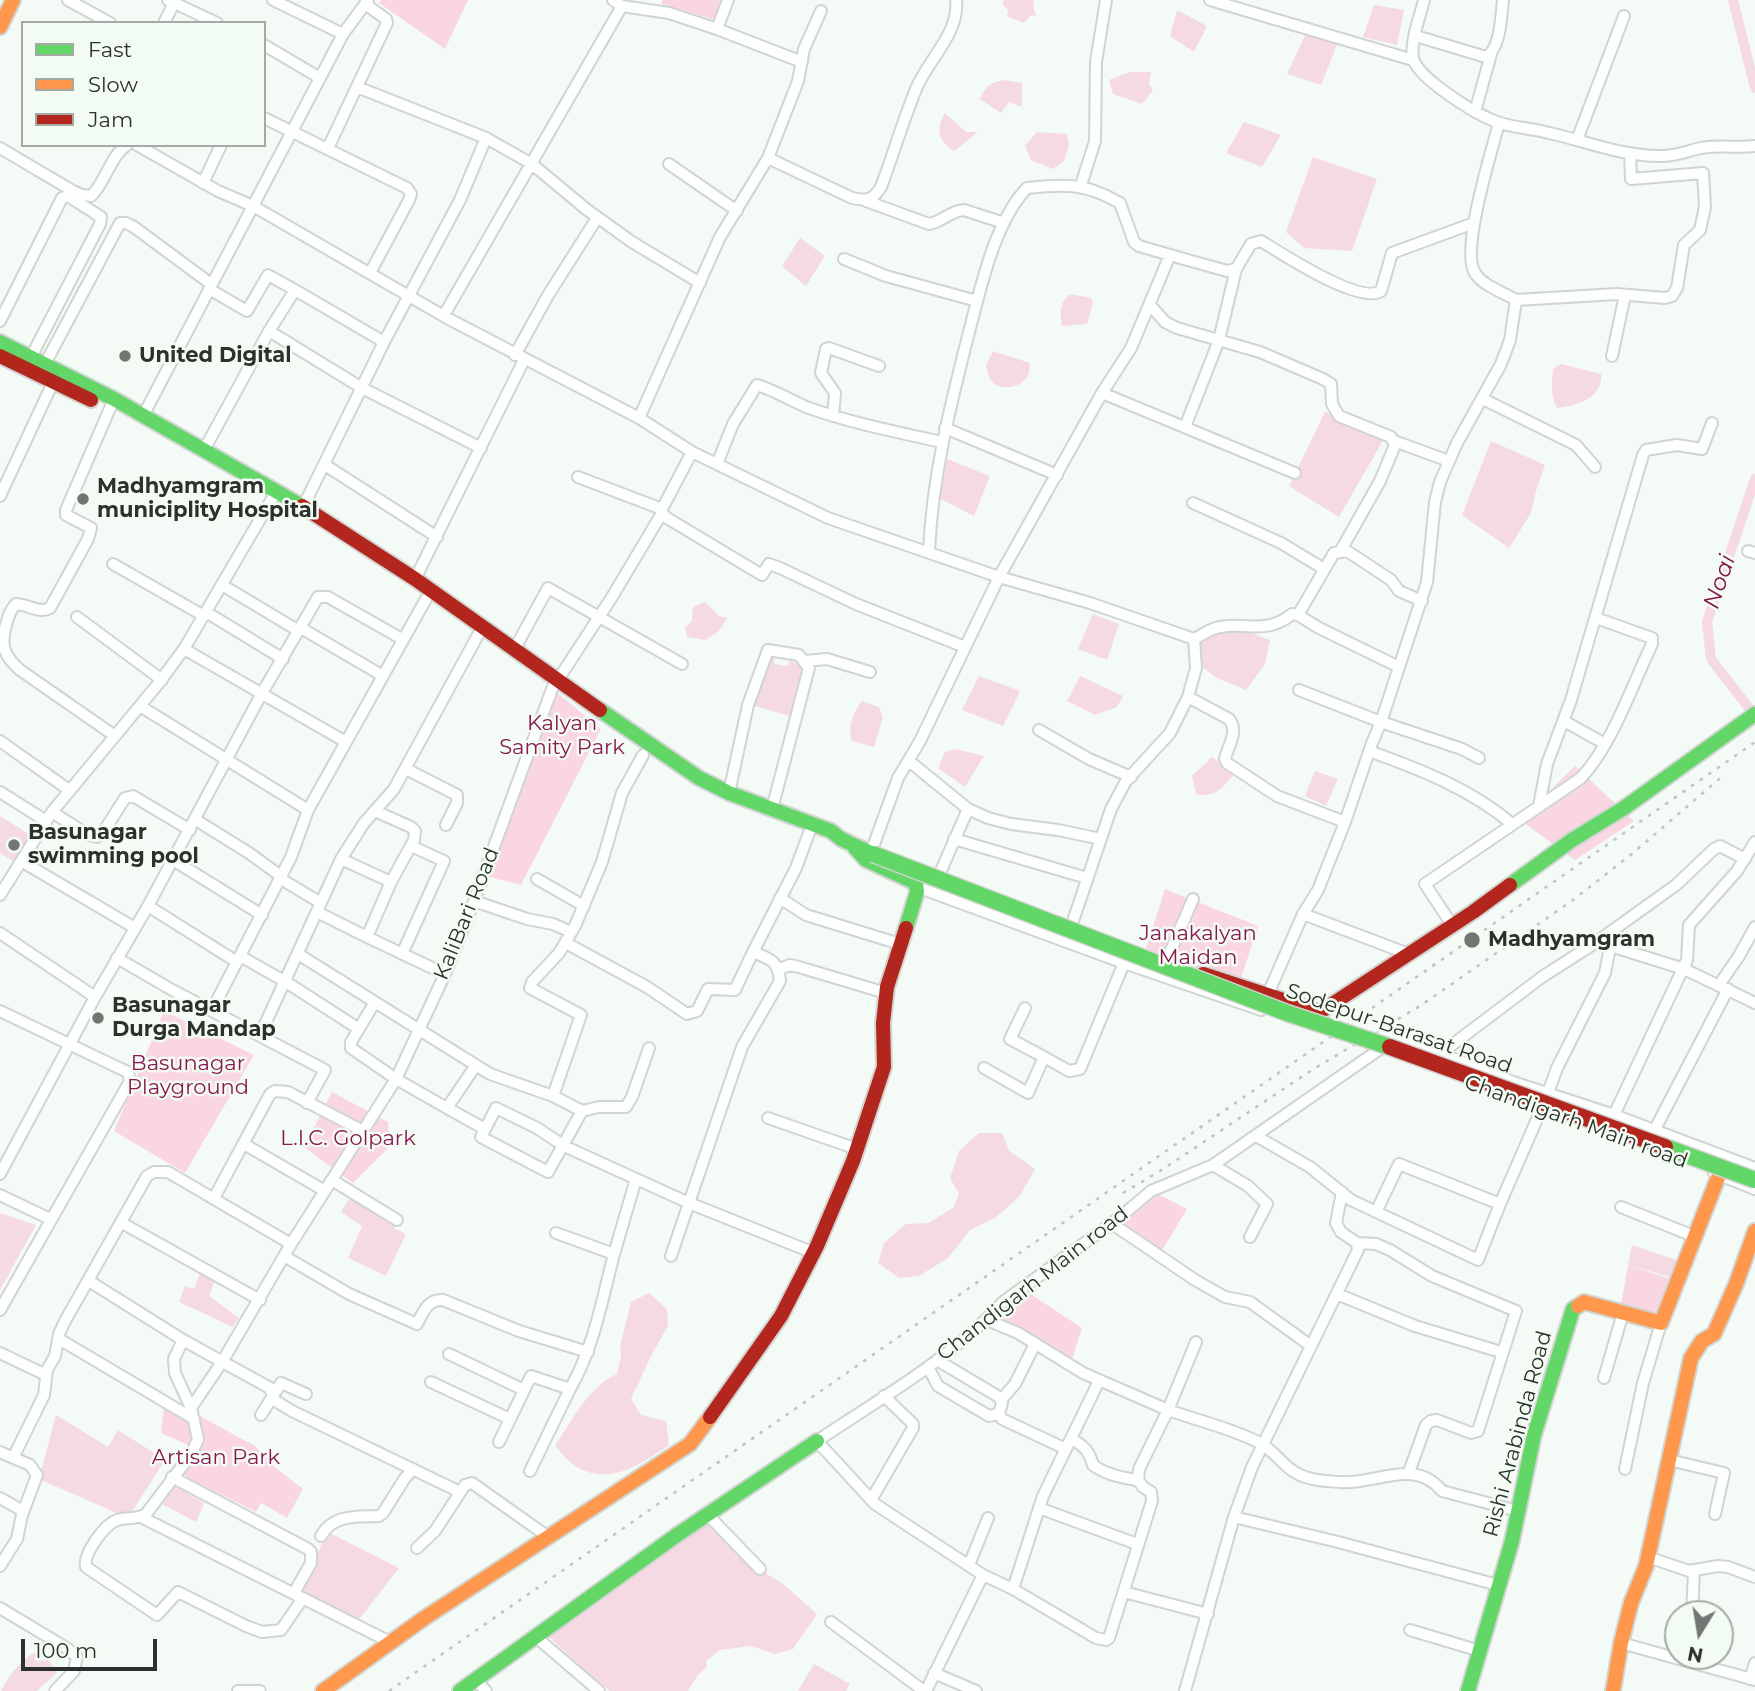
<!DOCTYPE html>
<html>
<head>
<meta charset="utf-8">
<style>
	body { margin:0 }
	#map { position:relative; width:1755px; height:1691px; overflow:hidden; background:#f4faf5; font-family:Montserrat,sans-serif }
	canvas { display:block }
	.legend { position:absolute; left:21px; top:21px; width:245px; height:126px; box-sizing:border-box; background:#f2fcf3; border:2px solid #a3aba4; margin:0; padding:9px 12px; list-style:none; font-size:21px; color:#2d312e }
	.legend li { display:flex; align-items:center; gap:14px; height:35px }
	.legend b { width:35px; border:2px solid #a3aba4 }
	.north { position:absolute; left:1664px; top:1600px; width:70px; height:70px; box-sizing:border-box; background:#f2fcf3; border:2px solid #a3aba4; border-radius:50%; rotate:191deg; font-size:19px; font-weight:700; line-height:28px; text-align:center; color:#2d312e }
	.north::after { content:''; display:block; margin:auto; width:24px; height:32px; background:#737774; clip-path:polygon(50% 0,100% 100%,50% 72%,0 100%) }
	.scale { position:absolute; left:21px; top:1639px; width:136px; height:32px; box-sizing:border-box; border:4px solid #2d312e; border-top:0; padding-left:9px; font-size:21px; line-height:24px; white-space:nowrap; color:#2d312e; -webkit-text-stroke:5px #f2fcf3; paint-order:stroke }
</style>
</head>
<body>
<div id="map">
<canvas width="1755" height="1691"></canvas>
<ul class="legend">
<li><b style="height:9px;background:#63d668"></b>Fast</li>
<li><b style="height:9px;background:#ff974d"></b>Slow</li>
<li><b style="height:9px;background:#b3261e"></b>Jam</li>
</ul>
<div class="north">N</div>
<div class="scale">100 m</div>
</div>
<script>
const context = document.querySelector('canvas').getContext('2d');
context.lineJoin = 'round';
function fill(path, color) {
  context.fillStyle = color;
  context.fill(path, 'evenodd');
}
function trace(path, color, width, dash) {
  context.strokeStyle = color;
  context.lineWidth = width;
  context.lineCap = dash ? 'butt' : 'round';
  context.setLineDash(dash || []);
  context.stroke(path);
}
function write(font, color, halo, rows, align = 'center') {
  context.font = font + ' Montserrat,sans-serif';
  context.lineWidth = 5;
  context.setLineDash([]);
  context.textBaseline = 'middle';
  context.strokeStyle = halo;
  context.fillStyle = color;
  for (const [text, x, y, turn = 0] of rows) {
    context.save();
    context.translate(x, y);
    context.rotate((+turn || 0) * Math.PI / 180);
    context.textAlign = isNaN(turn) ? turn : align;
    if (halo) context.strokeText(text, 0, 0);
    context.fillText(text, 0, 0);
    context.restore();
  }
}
fill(new Path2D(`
	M381 0H468L445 49 379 3Z
	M662 0H724L716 20 662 4Z
	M548 685 601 729 521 885 483 875Z
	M1575 766 1634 821 1575 860 1520 820Z
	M1165 889 1258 926 1234 1000 1140 968Z
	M164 1011 254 1055 185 1173 114 1131Z
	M332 1092 388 1122 389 1147 353 1183 304 1147Z
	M1154 1192 1187 1209 1160 1254 1117 1224Z
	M1628 1265 1673 1280 1658 1319 1620 1311Z
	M1026 1291 1082 1328 1071 1362 991 1317Z
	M165 1397 255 1446 276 1468 303 1489 287 1518 261 1503 256 1512 188 1478 181 1471 188 1445 161 1433Z`), '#fad6e2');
fill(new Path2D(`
	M1003 0H1034L1033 6 1036 16 1031 15 1024 23 1007 16 1008 10 1003 5Z
	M1374 5 1404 10 1397 45 1363 37Z
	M1177 10 1207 26 1194 52 1170 36Z
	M1310 25 1341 35 1321 85 1287 74Z
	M1129 72H1151L1149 84 1153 90 1142 104 1113 94 1109 80Z
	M1003 80 1022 83V107L1009 102 1001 113 980 99C985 87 991 82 1003 80Z
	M945 113 966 132H978L954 151C939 142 935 129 945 113Z
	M1244 122 1281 135 1262 167 1226 153Z
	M1037 132 1067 134 1069 145 1064 161 1053 169 1031 160 1025 146Z
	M1313 157 1377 179 1352 251 1304 248 1286 232Z
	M800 238 825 256 806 286 782 266Z
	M1070 294 1091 298 1093 302 1087 324 1062 326C1060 312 1059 304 1070 294Z
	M993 351 1030 363C1030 364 1029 374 1028 375 1023 387 1002 392 992 382 989 378 987 370 986 365Z
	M1561 364 1601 374C1603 398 1577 406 1557 408 1550 394 1552 384 1553 369Z
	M1325 412 1385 437 1339 517 1289 486Z
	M1491 441 1545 465 1536 491 1531 513 1509 548 1462 515Z
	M947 459 990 476 974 516 939 498Z
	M705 602 719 616 727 618 719 631 706 640 687 637 685 628 692 621 693 607Z
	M1093 614 1119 624 1107 660 1078 649Z
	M1222 629 1246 631 1270 640 1265 664 1246 690 1217 678 1198 664 1195 647 1205 633Z
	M768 656 774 657V664L787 666 790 661 805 667 790 716 754 706Z
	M979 676 1020 691 1003 726 962 710Z
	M1080 676 1123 696 1117 707 1095 715 1067 701Z
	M862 701 879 707 883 717 874 747 852 741C847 727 853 713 862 701Z
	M956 749 984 756 965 787 938 768 945 752Z
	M1212 757 1235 773C1224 786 1215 799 1196 794L1192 776Z
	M1315 771 1338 779 1326 806 1305 796Z
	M0 816 32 836 16 863 0 853Z
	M979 1133H1002L1009 1151 1035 1169 1019 1197 995 1218 970 1230 948 1258 919 1276 899 1278 878 1263 884 1243 906 1224 928 1223 953 1208 959 1194 950 1178 959 1151Z
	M352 1194 396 1222 394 1228 406 1234 386 1276 348 1258 362 1226 341 1212Z
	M0 1213 36 1225 0 1290Z
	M1632 1245 1679 1261 1673 1278 1628 1265Z
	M200 1273 215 1280 209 1296 239 1318 233 1327 179 1302 185 1286 194 1289Z
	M649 1293 667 1309 668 1326 652 1354 631 1399 641 1415 666 1421 669 1445C641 1464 610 1487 575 1466 568 1462 561 1452 555 1446 571 1422 589 1386 617 1374L621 1356 620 1346 631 1302Z
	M56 1415 108 1447 118 1430 165 1460 128 1518 39 1479Z
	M170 1483 204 1503 196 1522 160 1503Z
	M707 1523 760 1570 782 1583 817 1614 793 1649 775 1654 751 1646 720 1650 706 1661 707 1667 698 1675 688 1691H610L583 1669 548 1636Z
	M328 1532 399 1568 357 1622 298 1594Z
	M36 1652 44 1661 48 1659 57 1672 37 1691H1C8 1676 21 1659 36 1652Z
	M814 1664 850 1684 846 1691H798Z`), '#f5dae3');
trace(new Path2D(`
	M1733 0 1755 88
	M1755 479 1707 622 1711 659 1755 716`), '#f5dae3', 10);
const street = new Path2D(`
	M68 0 110 23
	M168 0 217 23
	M273 0 343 34
	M1210 0 1413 60
	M1424 0C1420 17 1410 41 1413 58 1417 78 1477 115 1497 122 1513 128 1532 128 1549 133 1586 141 1621 156 1659 156 1674 157 1687 151 1701 148 1719 145 1737 148 1755 146
	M622 6 669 13 717 29 728 0
	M164 23 174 3
	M717 29 802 62
	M1416 36 1486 57C1501 48 1501 16 1503 0
	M264 45 320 78
	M357 87 486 138
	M1475 112 1491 54
	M264 118 407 188 411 194 409 200 370 273
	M1577 140 1624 16
	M137 145 218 191 253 206 447 318 639 418 692 452 828 518 999 577 1090 603 1194 639C1202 635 1211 628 1220 627 1249 622 1266 635 1292 614L1298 615
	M0 148 73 191 82 195 91 196C106 182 110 156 127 145
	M328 148 387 23 386 19 365 4
	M768 158 852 198C867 201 872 201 881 187 893 155 903 121 916 89 927 61 960 33 956 0
	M669 164 737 211
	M203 183 221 145
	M1081 185 1095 141 1096 62 1106 0
	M866 201 929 224C942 222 950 211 964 210L1004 223
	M1170 255 1227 271 1236 269 1251 244 1261 241C1282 254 1360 305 1381 291L1392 253 1474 223
	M844 259 886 276 977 301
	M209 289 247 311 268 275 295 290
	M1516 300 1617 294 1665 298 1672 296 1677 288 1684 245 1700 230 1705 207 1703 173 1631 179 1630 154
	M1150 305 1165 322 1177 328 1260 352 1323 379 1331 384 1332 404 1339 416 1391 437 1395 445 1380 481 1341 550
	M444 315 622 6 613 0
	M0 321 62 198 68 196 101 217 100 224 31 357
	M269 331 362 388 481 448
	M515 355 547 297 597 218
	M1612 356 1625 295
	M45 364 120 223H126L134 227 211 284
	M1102 393 1295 473
	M114 399 66 510V515L91 528 88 539 50 608C39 614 27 604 16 604 10 610 8 617 6 625 0 645 4 656 20 670L115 736
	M1483 399 1576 445 1595 467
	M143 416 343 34 368 0
	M833 416 835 393 821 373 826 349 829 348 879 366
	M639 418 720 237 768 158 798 81 804 49 821 11
	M1185 427 1219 340 1236 269
	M945 428 1057 475
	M1394 441 1449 461
	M204 450 269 331 295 290 384 342
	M692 452 662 509V513L667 518 762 575 769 564 780 568 856 604 965 647
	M717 464 733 424 757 385C774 390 790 400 806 407 851 423 896 432 942 442
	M325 465 437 537
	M578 477 662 509
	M0 496 55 378
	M1193 503 1281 543 1324 569
	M303 507 384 342 460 200 486 138 532 164 586 209 632 242 700 283
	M1748 551 1755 553
	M113 564 204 616
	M415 579 524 360
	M222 585 299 631
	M206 612 283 659
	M77 617 162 680
	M301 628 383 676
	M1194 639 1196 668 1188 697 1229 719C1239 731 1228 746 1225 759L1227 763 1277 796 1345 822
	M184 649 346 742
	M514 650 548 588 682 664
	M805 661 827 659 870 672
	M1399 667 1319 628 1298 615 1334 553 1347 551 1391 580 1399 591 1422 601
	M1299 690 1381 722 1462 749 1479 758
	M140 706 308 810
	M1564 721 1605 744
	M1039 730 1089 759 1131 777
	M0 741 69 790
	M1369 751C1419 769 1471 789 1512 824
	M909 761 968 809 988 818 1011 824 1058 830 1101 839
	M406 769 457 795V803L446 825
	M0 792 46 821
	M729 793 748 705 768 650 799 655 809 668 772 809
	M1539 806 1547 764 1571 700 1643 455 1646 450 1677 445 1702 449 1712 423
	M375 811 411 827 415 831 414 840 391 882
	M52 812 88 835 97 837 102 834 125 798 133 796 190 830
	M196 820 249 853 282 877
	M809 833 796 868 753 952C770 959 778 960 780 981L742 1047 689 1203 814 1253
	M954 839 1087 878
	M873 847 898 778 920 741 999 577 1102 393 1131 348 1170 255 1139 246 1134 242 1120 203C1085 183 1067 184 1027 188 994 222 980 291 968 336 950 407 932 478 929 552
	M341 859 391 882 367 937 445 974
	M173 860 262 915
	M21 861 135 928
	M940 873 968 809
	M281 879 321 903
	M537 879 584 906
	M917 887 1124 963 1261 1010 1303 914 1318 890 1345 822 1372 743 1381 722 1427 582 1435 502 1440 482 1457 443 1501 364 1510 340 1516 300C1503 292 1483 286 1475 273 1460 251 1492 150 1499 123
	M0 895 52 812 158 684 184 649 276 492
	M780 898 806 915 900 944
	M474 901 527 919 553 924 571 932
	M148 906 237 962
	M317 912 367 937
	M1303 914 1406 953
	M1072 924 1111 809 1126 781 1170 733 1188 697
	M1452 925 1425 884 1581 778C1613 743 1631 688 1652 644V638L1596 618
	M0 933 95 997
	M566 943 647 987 687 1014 697 1011 708 989 735 990 753 952
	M1595 943 1676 885 1714 849 1720 846 1745 859
	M298 954 490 1074 553 1096 582 1111
	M402 954 444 861 411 846
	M240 956 286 982 359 1029
	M117 958 174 991 325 1070 307 1103
	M1166 962 1193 899
	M779 969 790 965 799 967 886 993
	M1719 985 1739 956 1755 927
	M375 1002 351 1042V1048L396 1079 447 1108 476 1065
	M1025 1008 1010 1039 1044 1057
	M212 1010 291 857 308 810 426 599
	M0 1011 119 1068 128 1072 130 1081 0 1310
	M260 1035 341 859 364 823 394 789 478 635
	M1380 1047V1039L1386 1032 1513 1082 1614 1115 1755 1168
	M649 1048 632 1097 626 1107H599L582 1111 548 1172 481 1137 496 1108 537 1128 564 1146 689 1203 671 1256
	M1440 1054 1542 977 1595 943H1601L1684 969 1755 1003
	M984 1068 1028 1093 1044 1057 1069 1071 1080 1069 1124 963
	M1548 1093 1557 1068 1605 973 1610 947
	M553 1096 581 1015 530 988 532 982 559 953 575 926 602 862 622 793 643 755
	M447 1108 485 1129
	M1614 1115 1687 960 1689 925 1737 871 1755 842
	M768 1118 857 1149
	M1654 1131 1728 989
	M1256 1136 1310 1167 1351 1200 1478 1260 1500 1204
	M244 1144 325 1191
	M1213 1165 1248 1186 1267 1204 1250 1237
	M1714 1173 1755 1189
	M0 1174 95 997 148 906 262 693 318 597H328L402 639
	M332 1180 397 1220
	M0 1195 50 1219
	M214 1198 270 1094 275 1091 288 1092 363 1131
	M1621 1207 1696 1237
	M1376 1212 1399 1164 1500 1204 1541 1110
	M122 1223 260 1300
	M1111 1223 1195 1280 1225 1297 1250 1302 1311 1346
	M556 1233 614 1254C602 1300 594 1347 570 1389
	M1357 1243 1376 1244 1390 1250 1432 1276 1516 1311 1478 1431 1471 1433 1437 1420 1431 1421 1426 1425 1409 1472
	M614 1254 636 1179
	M284 1256 349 1294 417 1324C423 1313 427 1299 443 1300L519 1331 588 1352
	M89 1281 183 1340 270 1388 274 1400 292 1411 460 1492
	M1337 1294 1415 1326 1501 1352
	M59 1339 194 1419
	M183 1340 174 1359 175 1373 191 1408 198 1439 192 1453 146 1514C136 1520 127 1517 117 1520 104 1525 83 1554 86 1567L157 1615 178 1592 246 1626 262 1632 281 1630 303 1598
	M1196 1342 1168 1410C1199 1421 1231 1428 1260 1443 1273 1450 1281 1463 1293 1471 1305 1480 1325 1481 1340 1482 1375 1485 1415 1457 1442 1491L1518 1511
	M0 1353 46 1375
	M449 1354 524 1390
	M937 1360 999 1397 1002 1403 999 1414 1002 1419 1066 1449
	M928 1367 938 1386 989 1416 999 1414
	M1604 1378 1623 1313
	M431 1382 510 1419
	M1001 1400 1015 1384 1035 1344
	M191 1408 222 1362 291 1244 396 1079 445 974 474 901 552 689 612 597 662 513
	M261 1415 281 1383 306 1394
	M1072 1439C1085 1447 1089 1451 1093 1465 1106 1475 1123 1478 1138 1480
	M499 1442 531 1376 570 1389 530 1471
	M0 1452 30 1465 37 1475 22 1515 17 1539 0 1566
	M13 1458 44 1395 47 1370 55 1356 59 1334 65 1321 147 1176 154 1172H168L291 1244
	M1669 1460 1724 1473 1715 1514
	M1625 1469 1643 1383 1661 1323
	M172 1477 308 1549 311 1552V1563L294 1593
	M0 1498 23 1511
	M871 1500 913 1428V1424L884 1396
	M1039 1508 1137 1544
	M708 1515 760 1569
	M141 1517 390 1642
	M1234 1517 1338 1542 1498 1585
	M321 1536C333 1514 356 1517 379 1516L383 1513 405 1478 413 1469
	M417 1548 435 1531 465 1485 472 1483 547 1536
	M1648 1557 1689 1571 1718 1566 1728 1567 1755 1577
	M969 1565 988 1518
	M983 1575 1013 1589 1096 1638 1106 1640 1109 1638 1152 1501 1151 1492 1143 1487 1138 1480 1139 1469 1168 1410 1083 1373 1018 1333 987 1320
	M1013 1589 1043 1496 1099 1381
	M1124 1592 1208 1614
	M0 1608 68 1649 77 1657 74 1671 55 1691
	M1692 1614 1694 1571
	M831 1622 924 1691
	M1410 1630 1480 1651
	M536 1637 599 1691
	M1621 1643 1755 1680
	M934 1673 976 1691
	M1750 1679 1755 1663
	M476 1680 486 1691
	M238 1691H260
	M926 1691 983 1575 875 1504 817 1441C881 1398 951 1359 1003 1302L1119 1218 1151 1191 1213 1165 1380 1049
	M1185 1691 1234 1517 1252 1467 1358 1250 1357 1243 1341 1232 1336 1223 1342 1192`);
const fast = new Path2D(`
	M0 342 114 399 302 506
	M600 710 699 778 729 793 831 831 841 839 873 854
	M855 848 866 860 916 883 917 892 906 928
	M1510 885 1572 840 1624 808 1755 714
	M460 1691 677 1535 817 1441
	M1468 1691 1512 1541 1534 1435 1573 1309 1578 1306`);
const slow = new Path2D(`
	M0 27 13 0
	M1578 1306 1584 1302 1661 1323 1719 1175
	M323 1691 423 1619 690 1444 710 1417
	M1613 1691 1621 1643 1631 1603 1646 1566 1691 1358 1702 1341 1714 1334 1736 1284 1755 1231`);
const jam = new Path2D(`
	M0 356 91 400
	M302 506 415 579 600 710
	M1203 974 1320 1012 1473 912 1510 885
	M710 1417 781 1316 817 1246 853 1161 884 1067 883 1023 887 987 906 928`);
trace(street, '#d1d5d2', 14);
trace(fast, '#d1d5d2', 18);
trace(slow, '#d1d5d2', 18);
trace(jam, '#d1d5d2', 18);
trace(street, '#fdfefe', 10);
trace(fast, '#63d668', 14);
trace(slow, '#ff974d', 14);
trace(jam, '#b3261e', 14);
trace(new Path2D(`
	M1123 1193 1160 1171 1315 1068 1420 1006 1573 900 1633 853 1725 774
	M389 1691 1755 742`), '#c2c3c2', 2.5, [3.5, 7]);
const fastBridge = new Path2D(`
	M873 854 1287 1013 1390 1047
	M1665 1147 1755 1180`);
const jamBridge = new Path2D(`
	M1390 1047 1665 1147`);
trace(fastBridge, '#d1d4d1', 19, []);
trace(jamBridge, '#d1d4d1', 19, []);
trace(fastBridge, '#63d668', 16);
trace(jamBridge, '#b3261e', 16);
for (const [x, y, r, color] of [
	[125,356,7,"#737774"],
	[83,499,7,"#737774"],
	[14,845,7,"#737774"],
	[1472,940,9,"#737774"],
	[98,1018,7,"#737774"]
]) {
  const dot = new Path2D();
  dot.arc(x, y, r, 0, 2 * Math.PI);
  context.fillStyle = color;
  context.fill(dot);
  trace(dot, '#f2fcf3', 2.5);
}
write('bold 21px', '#2d312e', '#f2fcf3', [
	["United Digital",139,356],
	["Madhyamgram",97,487],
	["municiplity Hospital",97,511],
	["Basunagar",28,833],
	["swimming pool",28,857],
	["Madhyamgram",1488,940],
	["Basunagar",112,1006],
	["Durga Mandap",112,1030]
], 'left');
write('21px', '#891753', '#f2fcf3', [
	["Kalyan",562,724],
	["Samity Park",562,748],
	["Janakalyan",1198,934],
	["Maidan",1198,958],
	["Basunagar",188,1064],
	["Playground",188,1088],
	["L.I.C. Golpark",348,1139],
	["Artisan Park",216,1458]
]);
write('21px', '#2d312e', '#f2fcf3', [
	["KaliBari Road",467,914,-68],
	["Sodepur-Barasat Road",1399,1029,19],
	["Chandigarh Main road",1576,1122,20],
	["Chandigarh Main road",1033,1284,-38],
	["Rishi Arabinda Road",1518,1434,-75]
]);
write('italic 23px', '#851350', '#f2fcf3', [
	["Noai",1720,582,-71]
]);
</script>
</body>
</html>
